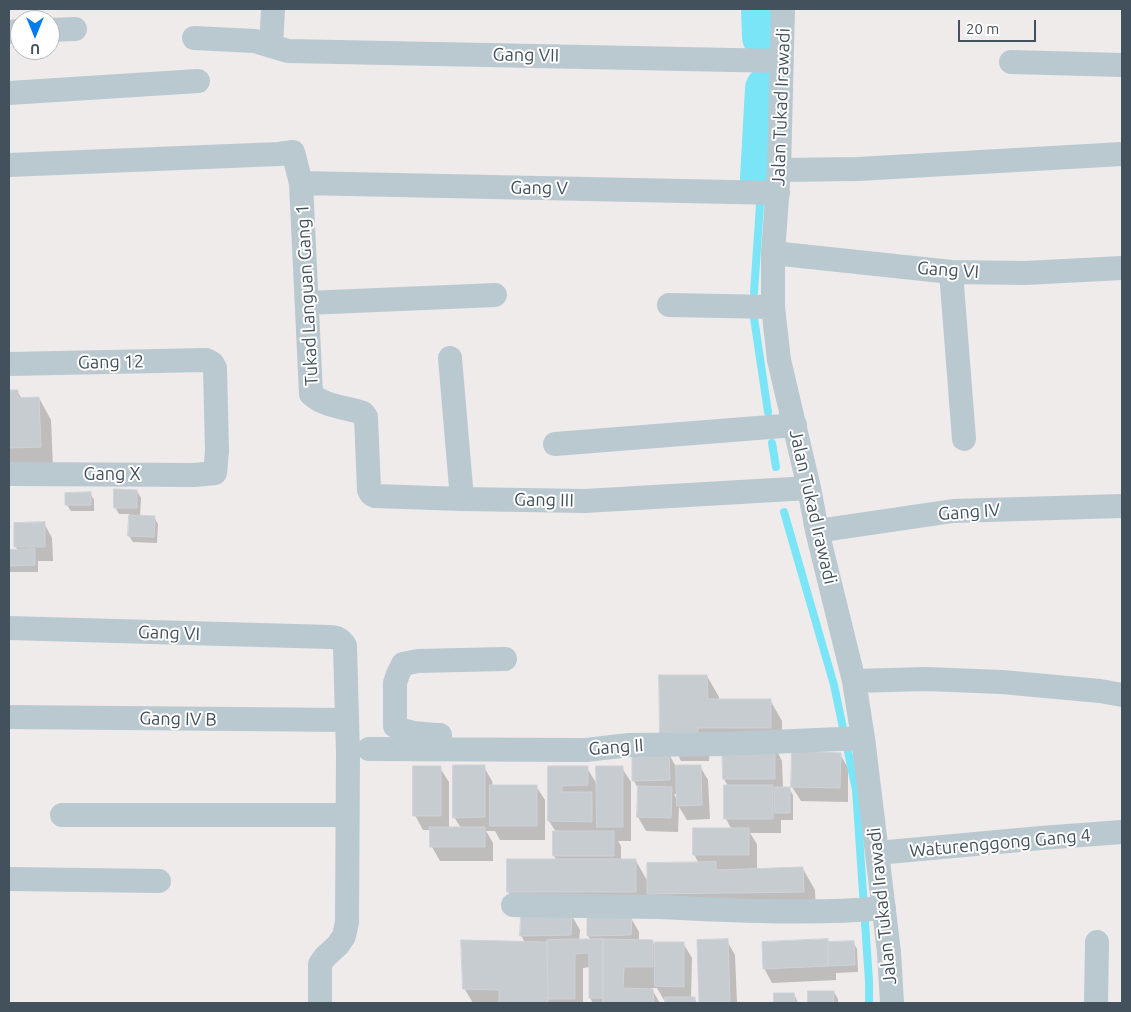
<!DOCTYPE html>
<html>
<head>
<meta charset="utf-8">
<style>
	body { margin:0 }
	#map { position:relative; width:1131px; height:1012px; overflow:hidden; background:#efebeb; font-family:Ubuntu,sans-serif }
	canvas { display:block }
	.frame { position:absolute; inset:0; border:10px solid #42515b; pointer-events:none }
	.north { position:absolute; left:10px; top:10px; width:50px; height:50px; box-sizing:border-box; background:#fff; border:1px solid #b3b9bd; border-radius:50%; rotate:180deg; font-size:14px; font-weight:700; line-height:20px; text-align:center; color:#42515b }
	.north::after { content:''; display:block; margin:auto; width:18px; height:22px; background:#047cf0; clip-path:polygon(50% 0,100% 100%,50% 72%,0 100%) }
	.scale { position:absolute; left:958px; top:20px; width:78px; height:22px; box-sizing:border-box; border:2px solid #42515b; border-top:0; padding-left:6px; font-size:15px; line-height:18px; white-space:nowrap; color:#42515b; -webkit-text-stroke:4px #fff; paint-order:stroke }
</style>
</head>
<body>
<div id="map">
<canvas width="1131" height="1012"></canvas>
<div class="frame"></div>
<div class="north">U</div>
<div class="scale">20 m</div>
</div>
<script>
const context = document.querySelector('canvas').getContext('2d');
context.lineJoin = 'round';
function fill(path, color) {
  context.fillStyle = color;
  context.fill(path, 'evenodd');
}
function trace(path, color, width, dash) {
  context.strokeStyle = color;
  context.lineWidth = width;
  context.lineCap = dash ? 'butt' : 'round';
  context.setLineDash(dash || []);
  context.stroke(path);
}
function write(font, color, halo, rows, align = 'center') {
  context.font = font + ' Ubuntu,sans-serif';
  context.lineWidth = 4;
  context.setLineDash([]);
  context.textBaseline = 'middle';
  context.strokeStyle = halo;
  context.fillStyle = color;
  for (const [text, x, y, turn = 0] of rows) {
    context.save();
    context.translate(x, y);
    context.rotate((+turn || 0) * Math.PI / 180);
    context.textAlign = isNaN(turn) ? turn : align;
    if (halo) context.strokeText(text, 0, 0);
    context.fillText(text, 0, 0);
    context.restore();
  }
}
fill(new Path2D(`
	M17 391 22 399 39 398 51 420 53 468 9 470V392Z
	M137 491 141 498 140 517H154L158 524 157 543 133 542 129 536 130 514H119L115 507Z
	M90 493 94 500V511H71L67 505Z
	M44 523 52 538 53 561H38V572H9V551H18L16 547 15 524Z
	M707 676 719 697V700H770L782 721V749H776L782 761 783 788H789L793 795V820H781V833H750L757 844V870L803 869 815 890 816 913 661 916 648 894V913H521L508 891 557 861 554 856 556 832 549 821V768H587L598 786 622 768 631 782V841H618L621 846V861H636L648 882 699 864 694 854 732 830 726 819 728 786 724 779V749H710L709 761H681L678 755Z
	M669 754 676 767 700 766 708 780 710 819 687 820 679 807 678 832 646 831 638 817 639 790 634 781ZM674 794H678V801Z
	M840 754 848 768V802L801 801 792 787Z
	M484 767 492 781 493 786H536L545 800V840H500L495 831H486L493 843V861H440L432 847V830H423L415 815 440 768 449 782V828H461L454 817Z
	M572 916 580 930 579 941H591L588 935 631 918 639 932V941H652L656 948 683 943 692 958 691 998H694L697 1003H666V1000H664L657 988H651L660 1003H593L590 998V967L583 968V1003H473L464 988 525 943 521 935Z
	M698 941H727L735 955 737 1003H701Z
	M853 942 857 949 858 972 836 973V980L772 983 764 968 828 943Z
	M809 992H834L838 999V1003H809Z
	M794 994 798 1003H775V995Z`), '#0003');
trace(new Path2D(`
	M754 292 760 205
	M754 318 768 412
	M772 443 776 467
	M784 512 834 685 856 790 869 981V1003`), '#7ae5f6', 8);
trace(new Path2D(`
	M764 9 765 37
	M763 178 768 89`), '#7ae5f6', 46);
const building = new Path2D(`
	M9 390H18V398L39 397 41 447 9 448Z
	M114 489 137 490V508H114Z
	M91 492V505H65V493Z
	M129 515 155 516 154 537 128 536Z
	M45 522V547H14V523Z
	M35 549V565L9 566V550Z
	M659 675H707L708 699H771V728H698V739L660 735Z
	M722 745H775V779H723Z
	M792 751 841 753 840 788 791 787Z
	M669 753 670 780 632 781V754Z
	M453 765H485V817L453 818Z
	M676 765H701L702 805 677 806Z
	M413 766H441V816H413Z
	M548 766H588V785L562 786V792H592V822L548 821Z
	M596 766H623V827H597Z
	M490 785H537V826H490Z
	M724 785H773V819H724Z
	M638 786 672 787 671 818 637 817Z
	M775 787H790V813H775Z
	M430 827H485V847H430Z
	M693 828H749V855H693Z
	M553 831H614V856H553Z
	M507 859H636V892H507Z
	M716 862V870L803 867 804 892 647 894V863Z
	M521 915H572L571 935 520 936Z
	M632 916 631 935 587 936V917Z
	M603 939 653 940V967H624L623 988 653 989 654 1003H603Z
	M603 939V998H589V953L575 954V999H548L547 940Z
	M728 939 730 1002H699L697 940Z
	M828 939V966L763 969 762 942Z
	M461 940 547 942 548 1003H499V990L463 989Z
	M854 941 855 965 828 966V942Z
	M655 942H684V987L655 986Z
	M808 991H834V1003H808Z
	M774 993H794L795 1003H774Z
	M665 997H695V1003H665Z`);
fill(building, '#c7ccd1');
trace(building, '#ced2d8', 1);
trace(new Path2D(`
	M783 9 779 170 773 253V307L779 360 809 488 817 531 854 681 863 738 889 952 892 1003
	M50 30 75 29
	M9 32 20 31
	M194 38 255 41 271 46 273 9
	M271 46 288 51 782 61
	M1011 62 1122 65
	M9 93 198 81
	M9 165 279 154 293 152 301 183 311 394C325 407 345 407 363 413L366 417 369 490 371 494 375 496 462 499 585 501 809 488
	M779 170 858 169 1122 154
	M301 183 778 193
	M773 253 951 272 1025 273 1122 268
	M951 272 964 439
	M307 303 495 295
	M669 305 773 307
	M450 358 462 499
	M9 364 206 360 212 363 215 368 217 451 215 473 194 475 9 474
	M555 444 795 425
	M817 531 953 511 1122 506
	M9 628 330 637C337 637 341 639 345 646L348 754 347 922 344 936 338 945 325 957 320 964V1003
	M854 681 926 679 1002 682 1100 691 1122 695
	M9 717 347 720
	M440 735C424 734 409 735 395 726V683L398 674 403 664 418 661 505 659
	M369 749 586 750 629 745 724 744 863 738
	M62 815H347
	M877 853 1041 838 1122 832
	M9 879 159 881
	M513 905C561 906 609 906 657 907 733 910 808 915 884 908
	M1096 1003 1097 942`), '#bac8d0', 24);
write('18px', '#42515b', '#fff', [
	["Gang VII",526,55,1],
	["Jalan Tukad Irawadi",781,107,-88],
	["Gang V",539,188,1],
	["Gang VI",948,270,4],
	["Tukad Languan Gang 1",307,295,-93],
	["Gang 12",111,362,-1],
	["Gang X",112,474],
	["Gang III",544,500,1],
	["Jalan Tukad Irawadi",813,507,77],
	["Gang IV",969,512,-4],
	["Gang VI",169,633,2],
	["Gang IV B",178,719,1],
	["Gang II",616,747,-4],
	["Waturenggong Gang 4",1000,843,-5],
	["Jalan Tukad Irawadi",882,906,-96]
]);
</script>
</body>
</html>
